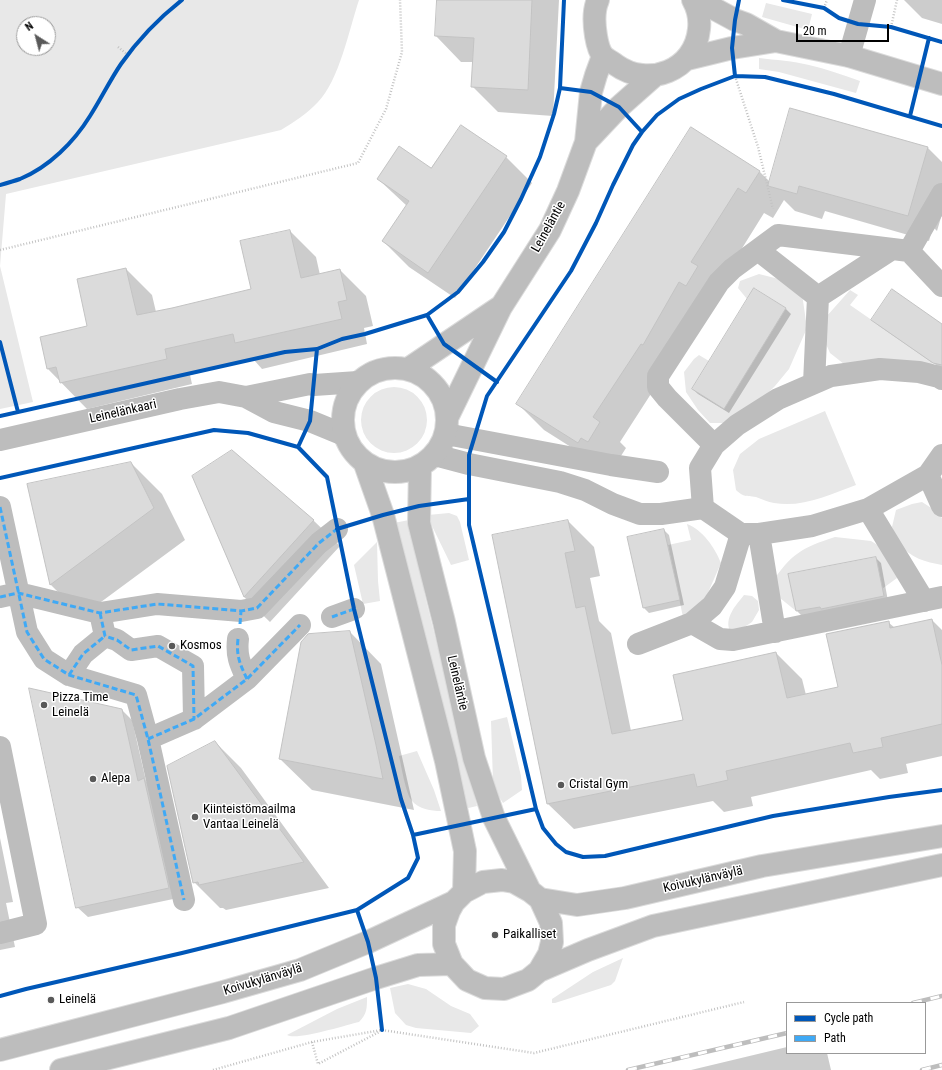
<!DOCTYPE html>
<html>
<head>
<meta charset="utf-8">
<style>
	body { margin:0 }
	#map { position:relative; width:942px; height:1070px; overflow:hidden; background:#fff; font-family:"Roboto Condensed",sans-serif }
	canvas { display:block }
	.legend { position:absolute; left:786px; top:1002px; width:140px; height:52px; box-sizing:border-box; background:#fff; border:1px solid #999; margin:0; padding:5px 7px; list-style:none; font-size:12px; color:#000 }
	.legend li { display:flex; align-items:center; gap:8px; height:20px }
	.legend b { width:20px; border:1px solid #999 }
	.north { position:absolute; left:16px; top:16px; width:40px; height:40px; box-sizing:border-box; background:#fff; border:1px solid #999; border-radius:50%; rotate:324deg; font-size:11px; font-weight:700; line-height:16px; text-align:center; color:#000 }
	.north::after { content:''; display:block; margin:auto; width:14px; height:18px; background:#595959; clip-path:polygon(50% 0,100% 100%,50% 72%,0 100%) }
	.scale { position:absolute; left:796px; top:24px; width:93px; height:18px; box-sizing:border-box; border:2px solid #000; border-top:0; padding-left:5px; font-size:12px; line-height:14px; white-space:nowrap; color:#000; -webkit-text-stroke:3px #fff; paint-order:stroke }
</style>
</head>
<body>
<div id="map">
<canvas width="942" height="1070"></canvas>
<ul class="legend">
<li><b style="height:5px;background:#0057b8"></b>Cycle path</li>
<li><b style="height:5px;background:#3fa9f5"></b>Path</li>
</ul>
<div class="north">N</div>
<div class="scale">20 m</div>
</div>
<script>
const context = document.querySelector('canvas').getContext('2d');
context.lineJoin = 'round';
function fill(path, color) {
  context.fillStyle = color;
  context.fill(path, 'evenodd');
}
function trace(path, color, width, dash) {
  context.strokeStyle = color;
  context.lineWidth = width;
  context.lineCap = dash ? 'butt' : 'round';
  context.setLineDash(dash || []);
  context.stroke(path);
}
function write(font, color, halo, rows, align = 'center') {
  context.font = font + ' "Roboto Condensed",sans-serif';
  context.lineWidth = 3;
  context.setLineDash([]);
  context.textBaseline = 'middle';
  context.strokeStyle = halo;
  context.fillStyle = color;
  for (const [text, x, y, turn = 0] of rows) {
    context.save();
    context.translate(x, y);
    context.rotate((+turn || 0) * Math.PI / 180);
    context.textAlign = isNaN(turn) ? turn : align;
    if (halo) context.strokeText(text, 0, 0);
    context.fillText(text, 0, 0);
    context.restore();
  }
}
fill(new Path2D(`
	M0 0H359C349 30 339 81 318 102 307 114 294 122 281 130L6 194 0 266 33 402 0 409ZM24 24H48V48H24Z
	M766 3 812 14 808 30 762 17Z
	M759 58C776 60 793 61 809 65 826 69 843 75 860 81L856 93 779 72 759 69Z
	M759 274 787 281 802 294 807 328 789 369 775 386 752 409 725 423H710L698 410 686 392 684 372 694 359 699 355 709 361 692 389 724 408 786 308 755 288 747 299 738 288 740 281Z
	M850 290 858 295 850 305 934 363 928 365 844 364 830 353 822 335 826 317Z
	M361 420a33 33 0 1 1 66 0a33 33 0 1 1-66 0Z
	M825 411 856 485C829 495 802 508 774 503 768 502 762 499 756 497 745 495 745 498 736 490L733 470 740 454 759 439Z
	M922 502 936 511 942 518V565C926 562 910 558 900 544 897 539 894 532 892 527L896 510 912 504Z
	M449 513 457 516 460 522 469 560 451 565 433 528 428 515Z
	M409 520 426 600 477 806 464 809 394 523Z
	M687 524C703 530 715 548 721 563L707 595 684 622 668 545 691 540Z
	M835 537 871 541 884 549 895 563 897 578 882 589 876 557 789 574 796 611 780 598 771 584C791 554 801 548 835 537Z
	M377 542 378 581 380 601 363 604 354 565Z
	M744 595 752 596 758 601 759 610 752 622 737 632 730 631C724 618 736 605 744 595Z
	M507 717 521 776 522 790 503 803 494 789 493 782 491 721Z
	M417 751 434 790 441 811C431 811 419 809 412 801 406 795 401 765 399 756Z
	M623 958 615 981 611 985 555 1003H552V999L593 972Z
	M408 984 426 989 451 1006 470 1014 479 1026 471 1033 416 1028 406 1025 395 1013 390 988Z
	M367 997C367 1008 367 1014 359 1022 346 1025 296 1041 287 1035L337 1009Z`), '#e8e8e8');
fill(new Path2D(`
	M438 0H559L553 116 498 112 473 87 474 62H461L436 36Z
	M904 0H942V24L922 18Z
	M461 126 506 157 532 183 455 298 409 267 383 241 407 206 378 179 431 169Z
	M691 128 760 172 770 182 928 148 942 162V214L937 231 933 227 929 241 825 211 822 219 795 211 784 200 773 218 764 213 667 369 620 442 626 448 614 467 604 468 544 430 518 404Z
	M290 231 316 257 320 275 340 270 366 296 373 326 364 328 367 344 262 369 254 360 190 375 192 384 87 409 48 369 89 327 126 269 152 295 156 312 252 290Z
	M755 289 786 309 791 314 729 413 698 394 693 389Z
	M873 320 942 325V368L939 367 878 325Z
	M232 451 314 521 340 546 270 622 244 597 193 477Z
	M131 463 162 494 185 540 82 616 51 585 28 485Z
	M568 521 594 547 600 576 590 578 599 621 611 633 631 731 684 721 776 653 802 679 806 695 839 688 888 622 895 628 932 620 942 630V756L906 764 908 773 880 779 871 770 751 797 753 806 724 812 713 801 574 829 548 804 493 536Z
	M664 530 669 535 684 605 649 613 644 608Z
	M876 558 881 563 888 601 802 616 797 611Z
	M350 632 381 664 414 810 312 790 280 759Z
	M122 710 132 720 146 781 154 789 178 898 88 917 77 907Z
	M215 742 241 768 329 888 226 910 223 908H220L194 882Z
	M0 838 13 902 6 903 15 947 0 950Z
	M787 1047V1053H827L831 1070H691Z`), '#0003');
const building = new Path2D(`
	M437 0H532L528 90 471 87 474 38 435 36Z
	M790 108 928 147 908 216 799 186 797 194 768 186Z
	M461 125 507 156 428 273 382 241 409 201 377 179 399 146 431 168Z
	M691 127 760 171 746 193 738 188 691 262 698 266 686 286 679 282 643 345 641 344 593 417 600 422 588 442 581 438 578 443 516 404Z
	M290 230 301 278 340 269 347 300 338 302 342 319 235 343 233 334 165 349 167 359 60 383 56 367 47 369 40 337 87 326 77 279 126 268 137 315 172 308 251 289 240 241Z
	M754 288 786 308 724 409 692 389Z
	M892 289 942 324V365L933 363 871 320Z
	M232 450 314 520 244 597 192 476Z
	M131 462 154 508 50 585 27 484Z
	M568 520 575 551 565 553 576 608 585 606 612 734 683 720 673 675 776 652 787 698 838 687 826 634 889 621 890 628 932 619 942 665V724L881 738 883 747 853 753 850 743 726 771 728 780 697 787 694 774 547 804 492 535Z
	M664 529 680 600 643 608 627 537Z
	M876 557 884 596 821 609 820 607 796 611 788 574Z
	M350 631 376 745 383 779 279 759 301 642 308 634Z
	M29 688 122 709 138 781 144 778 169 888 76 908Z
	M215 741 304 862 199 885 198 882 193 883 167 766Z`);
fill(building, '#dbdbdb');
trace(building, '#c3c3c3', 1);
const major = new Path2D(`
	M598 0C593 11 594 24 596 36 597 42 599 51 603 56 606 59 612 62 616 65 648 88 695 71 699 29 700 20 698 9 693 0
	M698 0 735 20 746 24 776 41 849 56 942 84
	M687 59 732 48 776 41
	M586 142 619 107 654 76
	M343 420a52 52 0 1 1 104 0a52 52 0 1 1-104 0Z
	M408 369 500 307
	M448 416 501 307 550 230 568 191 586 142 591 92 596 75 603 56
	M365 464 383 515 446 761 465 851 464 892
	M420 467 419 523 444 622 474 758 494 818 530 891
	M540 899 577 905 625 898 762 866 942 836
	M539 971 549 954 552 942 551 923 540 899 530 891 514 882 502 880 483 882 464 892 454 902 449 911 444 925V944L452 964 467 980 485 988 504 989 528 980 539 971 588 950 653 926 942 865
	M0 1050 223 992 300 970 368 942 454 902
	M61 1070 229 1028 376 978 418 965 452 964`);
trace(major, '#dbdbdb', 24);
trace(new Path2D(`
	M824 8 827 0
	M891 27 897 0
	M118 47 128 55
	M735 76 758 147 773 209
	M0 250 358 163 386 109 402 52 400 0
	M312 1042 318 1064 379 1032
	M213 1070 312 1042 382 1030 534 1053 744 1002`), '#c2c2c2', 2.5, [1, 2]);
trace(new Path2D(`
	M849 56 865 0
	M942 194 909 251 942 286
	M758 250 818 297 892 249
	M942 379 939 377 919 372 880 369 831 376 778 399 737 425 714 445 700 468 703 508 741 534H759L812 526 868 509 928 475 942 455
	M814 383 818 297
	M246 397 274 412 310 421 344 435
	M446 434 611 465 658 472
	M0 440 180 399 219 392 246 397 310 384 314 385 358 382
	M714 445 667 398 658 387V376L719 282 732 269 778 235 909 251
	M435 455 469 464 560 482 585 490 613 504 640 514H661L703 508
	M928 475 942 506
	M0 507 27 632 44 659 69 675 136 695 148 739 184 900
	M868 509 924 601
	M759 534 775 632
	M0 597 18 593 100 613 157 604 241 611 257 608 319 543 337 529
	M100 613 105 636 117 640 131 650 158 646 193 666 194 719
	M332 617 354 609
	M692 623 720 639 733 640 942 597
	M238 639C236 656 240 664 247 679
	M638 644 692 623 712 606 725 587 741 534
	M69 675 83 654 105 636
	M148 739 194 719 247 679 300 625
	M0 747 36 924 0 933`), '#bdbdbd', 22);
trace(major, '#bdbdbd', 22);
const rail = new Path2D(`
	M913 1003 942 996
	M628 1070 787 1033
	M922 1070 942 1065`);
trace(rail, '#bdbdbd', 4.5);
trace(rail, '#fff', 3, [9]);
trace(new Path2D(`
	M0 507 27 632 44 659 69 675 136 695 148 739 184 900
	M0 597 18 593 100 613 157 604 241 611 257 608 319 543 337 529
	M100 613 105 636 117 640 131 650 158 646 193 666 194 719
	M332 617 354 609
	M240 624 241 611
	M238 639C236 656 240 664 247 679
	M69 675 83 654 105 636
	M148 739 194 719 247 679 300 625`), '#3fa9f5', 3, [6, 3]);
trace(new Path2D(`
	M739 0 735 20 732 48 735 76 701 89 679 99 657 115 642 132 633 145 613 185 596 223 571 271 487 396 469 455V525L536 809 543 828 556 844 566 852 583 857 605 856 773 816 889 797 942 790
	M783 0 824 8 839 18 858 24 891 27 942 42
	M735 76 765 77 834 94 942 126
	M560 88 591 92 619 107 642 132
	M910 116 929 38
	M0 185C7 183 14 181 20 179 49 167 74 142 90 116 101 99 110 80 121 64 138 40 159 18 182 0
	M427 315 444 344 497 382
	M0 342 18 412
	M0 416 285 352 317 349
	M0 478 214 430 248 433 298 447
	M337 529 383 515 419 506 469 499
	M413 835 536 809
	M357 910 368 942 376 978 382 1030
	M0 996 26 989 182 953 357 910 408 878 418 858 413 835 401 799 354 609 327 477 298 447 310 421 317 349 342 339 365 334 427 315 458 292 483 262 504 232 521 199 540 157 554 114 560 88 564 0`), '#0057b8', 4);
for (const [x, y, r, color] of [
	[172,646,4,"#595959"],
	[44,705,4,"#595959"],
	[93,779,4,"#595959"],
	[561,785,4,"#595959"],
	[195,817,4,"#595959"],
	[495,935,4,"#595959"],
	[51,1000,4,"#595959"]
]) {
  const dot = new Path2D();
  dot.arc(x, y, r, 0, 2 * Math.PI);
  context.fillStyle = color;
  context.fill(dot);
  trace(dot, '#fff', 1.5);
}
write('13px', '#000', '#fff', [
	["Leineläntie",549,227,-61],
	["Leinelänkaari",123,412,-13],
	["Leineläntie",457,683,77],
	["Koivukylänväylä",703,880,-13],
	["Koivukylänväylä",263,980,-17]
]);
write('13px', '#000', '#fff', [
	["Kosmos",180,646],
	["Pizza Time",52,698],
	["Leinelä",52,713],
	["Alepa",101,779],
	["Cristal Gym",569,785],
	["Kiinteistömaailma",203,810],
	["Vantaa Leinelä",203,825],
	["Paikalliset",503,935],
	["Leinelä",59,1000]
], 'left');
</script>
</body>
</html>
